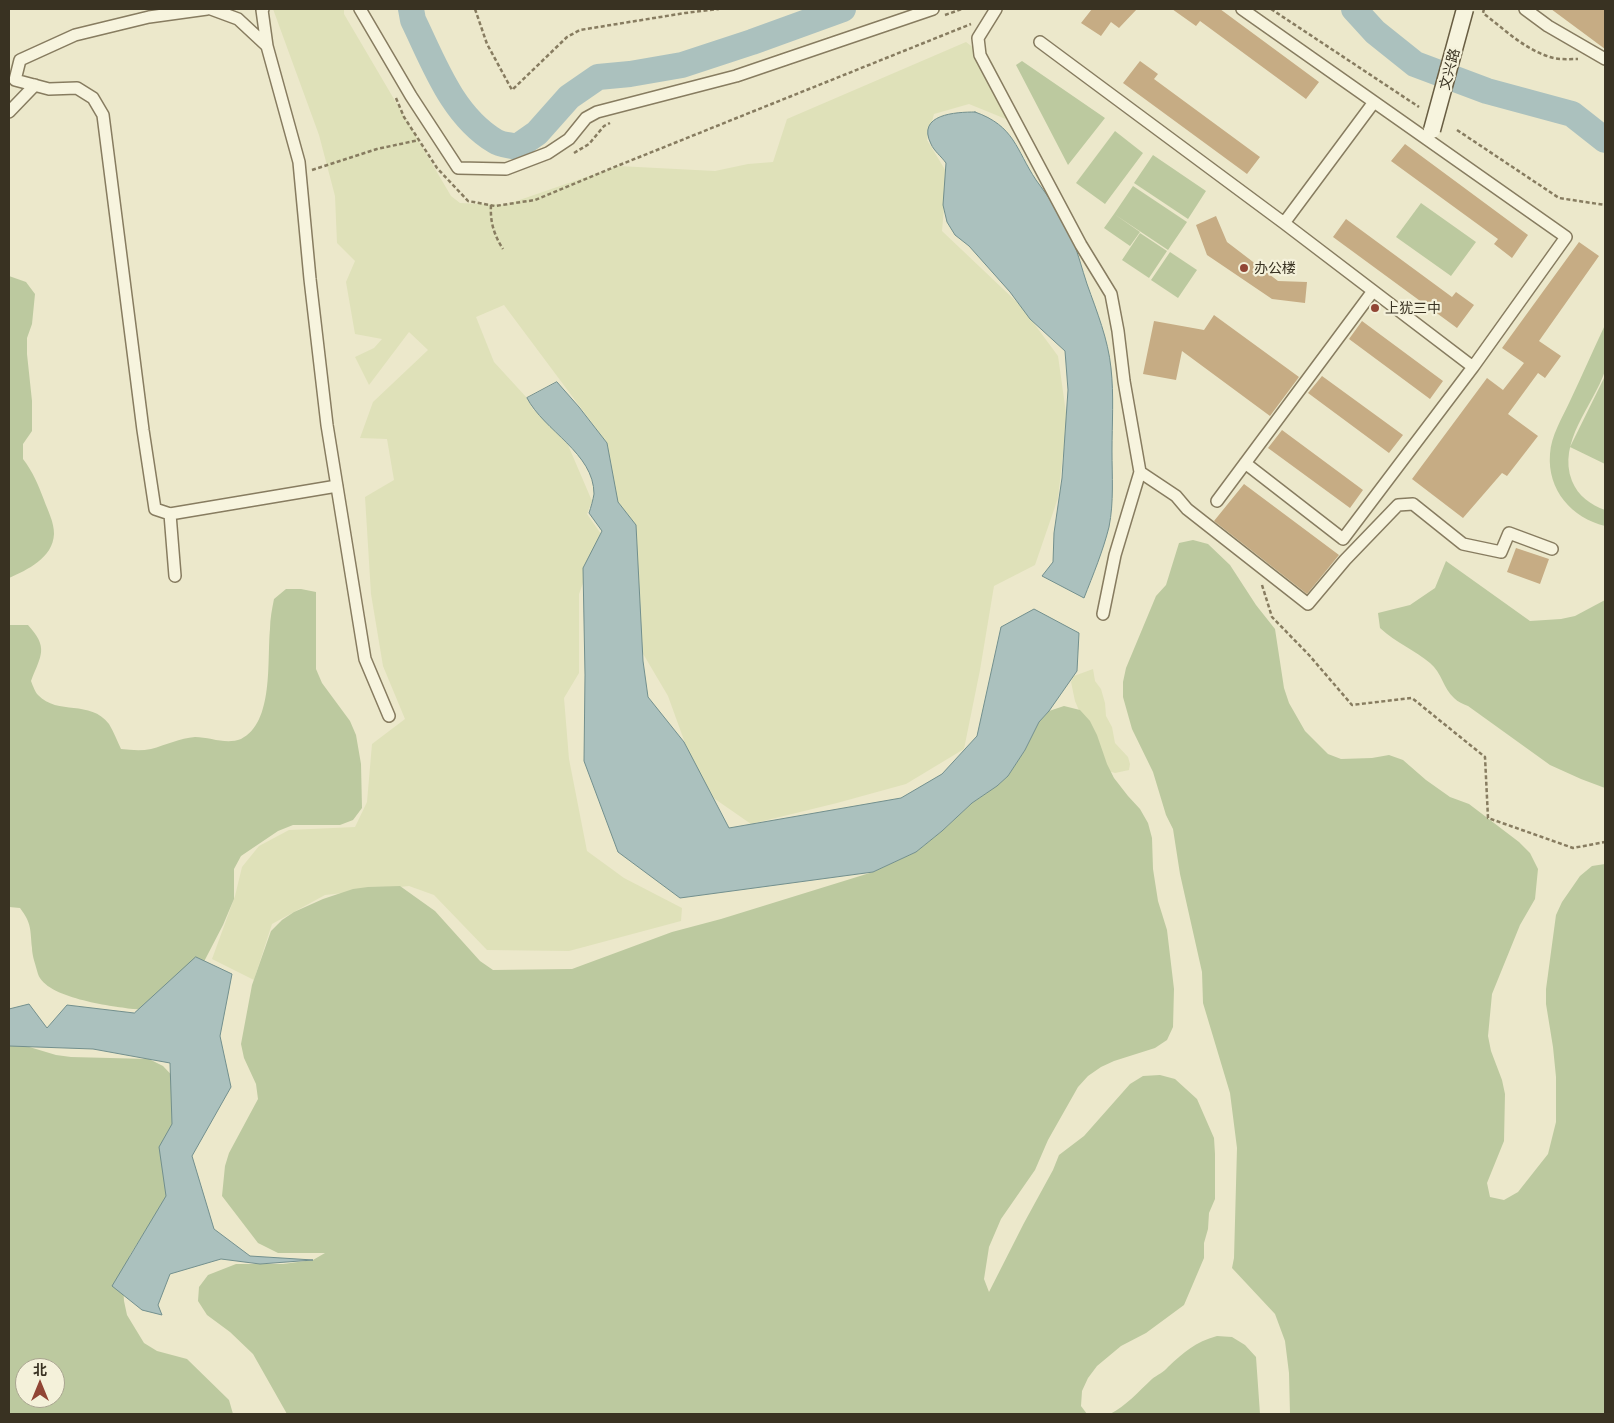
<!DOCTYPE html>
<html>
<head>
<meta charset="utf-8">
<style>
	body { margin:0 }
	#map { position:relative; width:1614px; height:1423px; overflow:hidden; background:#ece8cb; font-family:Georgia,"Noto Sans SC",serif }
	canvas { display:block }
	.frame { position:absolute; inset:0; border:10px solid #393222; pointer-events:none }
	.north { position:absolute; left:15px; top:1358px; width:50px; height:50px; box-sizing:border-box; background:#f4f1da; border:1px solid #a9a590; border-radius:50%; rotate:0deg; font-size:14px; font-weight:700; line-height:20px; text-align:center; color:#393222 }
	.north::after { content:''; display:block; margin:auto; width:18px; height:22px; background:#914635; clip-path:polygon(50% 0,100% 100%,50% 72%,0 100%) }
</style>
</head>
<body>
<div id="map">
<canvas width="1614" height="1423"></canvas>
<div class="frame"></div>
<div class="north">北</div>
</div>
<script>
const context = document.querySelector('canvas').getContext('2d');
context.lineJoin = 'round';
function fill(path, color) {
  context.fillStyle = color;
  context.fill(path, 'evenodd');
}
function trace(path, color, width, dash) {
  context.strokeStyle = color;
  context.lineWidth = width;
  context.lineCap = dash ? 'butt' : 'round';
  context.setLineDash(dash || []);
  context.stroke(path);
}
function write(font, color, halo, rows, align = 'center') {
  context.font = font + ' Georgia,"Noto Sans SC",serif';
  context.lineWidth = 4.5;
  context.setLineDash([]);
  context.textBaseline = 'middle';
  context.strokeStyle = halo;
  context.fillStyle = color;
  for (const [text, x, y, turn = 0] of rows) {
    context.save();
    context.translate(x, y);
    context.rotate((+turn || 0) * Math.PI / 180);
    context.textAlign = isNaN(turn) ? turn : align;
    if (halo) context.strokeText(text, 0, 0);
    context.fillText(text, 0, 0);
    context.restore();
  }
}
fill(new Path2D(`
	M273 9H344V14L451 196 460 203 505 205 618 166 715 171 748 164 773 162 787 119 966 42 992 62 1023 126 969 104 934 114 927 140 947 173 942 231 1021 306 1058 356 1067 420 1058 498 1035 565 994 586 980 670 964 749 906 784 837 803 751 824 702 790 668 696 642 652 607 443 504 305 476 317 494 362 527 398 532 408 568 445 592 501 587 514 601 534 579 594V673L564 698 569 759 587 851 624 878 682 908 681 921 569 951 487 950 434 895 409 886 325 895 272 924 254 980 212 959 235 896 242 867 259 846 289 830 355 827 367 802 372 744 405 719 383 666 371 594 365 497 394 480 387 439 360 438 373 402 428 350 409 332 369 385 355 357 374 348 382 339 355 334 346 282 355 261 337 243 335 196 319 135Z
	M1093 669 1095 681 1101 689 1105 703 1106 716 1112 727 1115 743 1128 757 1130 764 1129 770 1115 773 1108 771 1096 751 1075 701 1071 682 1074 676Z`), '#dfe1b9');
fill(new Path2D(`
	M1022 61 1105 118 1068 165 1016 65Z
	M1115 131 1143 153 1105 204 1076 183Z
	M1153 155 1206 191 1188 219 1134 183Z
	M1133 186 1187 222 1168 250 1114 214Z
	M1421 203 1476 242 1451 276 1396 237Z
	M1114 214 1140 232 1130 246 1104 228Z
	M1140 233 1167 251 1149 278 1122 260Z
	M1170 252 1197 270 1178 298 1151 280Z
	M9 276 26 282 35 294 32 324 27 338V354L32 401V431L23 444V459C33 472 38 484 44 500 48 511 54 522 54 534 53 558 27 570 9 578Z
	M1605 325C1605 337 1608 360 1605 371 1593 406 1557 442 1572 481 1578 496 1591 505 1605 510V526C1572 518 1547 490 1550 454 1551 436 1562 418 1570 401 1582 376 1593 350 1605 325Z
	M1605 376V464L1570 447Z
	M1193 540 1208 544 1230 565 1256 605 1275 629 1284 688 1289 703 1305 731 1328 754 1341 759 1372 758 1389 755 1403 760 1426 780 1450 797 1469 804 1519 842 1530 853 1538 869 1535 899 1520 925 1492 994 1488 1036 1491 1051 1502 1080 1505 1094 1504 1141 1487 1183 1490 1197 1504 1200 1518 1192 1548 1154 1556 1122V1077L1553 1047 1546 1004V989L1556 915 1562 902 1580 876 1592 866 1605 864V1414H1290L1289 1373 1285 1341 1275 1314 1232 1268 1234 1258 1237 1148 1230 1093 1203 1003 1202 972 1180 874 1173 829 1166 815 1153 772 1132 729 1123 697V682L1126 668 1156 596 1166 585 1179 543Z
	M1446 561 1530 621 1561 619 1575 616 1605 600V788L1581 779 1550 765 1468 706C1463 704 1458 702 1454 698 1443 688 1442 673 1430 663 1415 650 1396 643 1380 628L1378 613 1410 605 1435 588Z
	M286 589H301L316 592V669L322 683 350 721 356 735 361 764 362 808 353 820 340 825H293L278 831 241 856 234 869V899L223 925 195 979 164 1009C154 1009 143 1010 133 1009 110 1006 46 998 38 974 36 966 32 956 32 948 30 929 32 924 20 908L9 907V625H28C49 648 41 655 31 681 33 686 35 692 38 695 58 716 90 699 109 724 114 732 117 741 121 749 131 750 141 751 151 749 166 745 180 738 195 737 210 737 226 745 241 739 274 723 267 660 270 629 270 619 272 609 274 599Z
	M1064 706 1080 710 1090 721 1097 735 1107 764 1114 778 1128 796 1140 809 1148 823 1152 838 1153 869 1158 901 1167 930 1174 989 1173 1027 1167 1040 1155 1048 1114 1061 1101 1067 1088 1076 1078 1087 1048 1140 1035 1170 1001 1219 989 1247 984 1279 989 1292 1024 1223 1053 1170 1059 1155 1084 1136 1130 1084 1143 1076 1160 1075 1175 1079 1197 1099 1214 1138 1215 1154V1199L1209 1213 1208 1229 1204 1243V1258L1184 1305 1146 1333 1121 1346 1097 1366 1088 1378 1082 1391 1081 1406 1087 1414H287L253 1354 230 1332 207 1315 198 1301 199 1287 208 1275 236 1264H283L313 1260 325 1253H278L258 1243 222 1196 225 1166 229 1153 258 1099 256 1084 244 1058 241 1044 252 985 271 931 282 920 294 912 323 899 353 889 368 887 400 886 435 911 480 961 493 970 572 969 672 932 721 919 873 872 916 852 942 831 972 803 997 786 1008 776 1025 750 1039 722 1049 711Z
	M9 1046H26L56 1055 71 1057 149 1059 163 1066 183 1087 168 1207 147 1228 130 1255 123 1284 124 1301 127 1315 144 1343 157 1351 187 1359 229 1400 233 1414H9ZM25 1368H55V1398H25Z
	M1217 1336 1232 1337 1245 1345 1256 1357 1260 1414H1110C1126 1406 1138 1392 1152 1379 1157 1375 1164 1372 1168 1367 1184 1352 1195 1342 1217 1336Z`), '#bcc99f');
const water = new Path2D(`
	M975 112C1015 126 1016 150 1036 180 1050 199 1063 217 1072 238 1078 253 1082 269 1087 284 1097 312 1108 339 1111 368 1114 395 1112 424 1112 451 1112 476 1114 502 1109 527 1103 551 1093 575 1084 598L1042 576 1053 562 1054 533 1062 478 1068 390 1065 351 1030 319 1010 292 969 246 955 235 947 222 943 205 946 163C941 156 934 151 931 144 916 114 956 112 975 112Z
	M557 382 579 407 607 443 618 502 636 525 643 661 648 697 684 742 729 828 901 798 942 774 977 736 1001 627 1034 609 1079 633 1077 671 1049 711 1039 722 1025 750 1008 776 997 786 972 803 942 831 916 852 873 872 680 898 618 852 584 761 585 675 583 568 602 531 589 513C591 507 593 500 594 494 594 453 544 431 527 398Z
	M196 957 232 974 220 1036 231 1087 192 1156 214 1229 250 1256 313 1260 260 1264 221 1259 170 1274 158 1305 162 1315 142 1310 112 1286 166 1196 159 1147 172 1124 170 1063 93 1049 9 1046V1009L29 1004 47 1028 67 1005 134 1013Z`);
fill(water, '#abc1be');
trace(water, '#728f8d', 1);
trace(new Path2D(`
	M411 9 413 20C434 63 452 115 495 141 501 145 510 145 517 147L537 133 569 97 598 77 630 74 682 65 752 42 843 9
	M1354 9 1375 32 1415 64 1487 91 1572 114 1605 140`), '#abc1be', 26);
fill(new Path2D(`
	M1092 9H1137L1119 28 1111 22 1101 36 1081 23Z
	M1172 9H1220L1319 82 1306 99 1200 21 1196 26Z
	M1551 9H1605V49Z
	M1140 61 1158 74 1154 79 1260 157 1247 174 1123 83Z
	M1405 144 1528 235 1512 258 1494 244 1498 239 1391 161Z
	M1216 216 1227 242 1278 281 1307 282 1305 303 1272 299 1207 255 1196 225Z
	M1346 219 1452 297 1456 292 1474 305 1457 328 1333 237Z
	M1579 242 1599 256 1539 341 1561 356 1545 378 1538 373 1508 414 1538 436 1507 476 1502 473 1463 518 1412 479 1487 378 1503 390 1524 363 1502 348Z
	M1214 315 1299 377 1270 416 1182 351 1176 380 1143 374 1154 321 1204 330Z
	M1362 321 1443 381 1430 399 1349 339Z
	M1322 376 1403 435 1389 453 1308 393Z
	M1282 430 1363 490 1350 508 1268 448Z
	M1244 484 1339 555 1307 594 1214 521Z
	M1516 548 1549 559 1540 584 1507 572Z`), '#c6ac84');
const street = new Path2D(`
	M211 9 238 19 267 46 299 162 310 279 327 425 365 659 389 716
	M263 9 262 10 267 46
	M360 9 411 96 458 168 506 169 548 153 569 139 586 118 597 112 736 76 933 9
	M996 9 978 38 980 55 1081 245 1111 294 1118 331 1124 381 1140 472 1176 496 1187 509 1308 604 1345 560 1398 505 1413 504 1463 544 1501 552 1509 533 1552 549
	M1242 9 1566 237 1473 367 1343 539 1245 463
	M1525 9 1548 26 1605 59
	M1040 42 1284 223 1473 367
	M9 112 35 85
	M1284 223 1374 102
	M1217 501 1373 291
	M170 514 337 486
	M175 576 170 514 155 509 143 430 103 115 93 98 77 88 49 89 15 80 20 60 75 35 149 17 207 9
	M1103 614 1115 555 1140 472`);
trace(street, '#877c60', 14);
trace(new Path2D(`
	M475 9 487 44 512 90 567 37 580 30 685 13 719 9
	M1271 9 1419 107
	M1484 9 1483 13C1504 29 1524 49 1550 57 1558 60 1569 59 1578 59
	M945 15 962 9
	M396 98 404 117 437 168 468 201 495 206 535 200 612 168 971 24
	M1457 130 1559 198 1605 205
	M574 153 589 144 604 126 610 123
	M312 170 377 149 419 140
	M491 205C490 222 494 235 503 249
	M1262 585 1272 617 1309 655 1352 705 1412 698 1485 757 1488 818 1573 848 1605 842`), '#877c60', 2.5, [4, 2.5]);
trace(street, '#f7f4de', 11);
const secondaryBridge = new Path2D(`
	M1432 130 1465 9`);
trace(secondaryBridge, '#695e43', 19, []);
trace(secondaryBridge, '#f7f4de', 16);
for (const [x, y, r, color] of [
	[1244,268,5,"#914635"],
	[1375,308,5,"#914635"]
]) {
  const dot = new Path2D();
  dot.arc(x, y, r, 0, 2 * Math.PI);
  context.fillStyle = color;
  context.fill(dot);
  trace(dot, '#f4f1da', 2);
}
write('14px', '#393222', '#f4f1da', [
	["文兴路",1449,69,-75]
]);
write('14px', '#393222', '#f4f1da', [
	["办公楼",1254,268],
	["上犹三中",1385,308]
], 'left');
</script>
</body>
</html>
